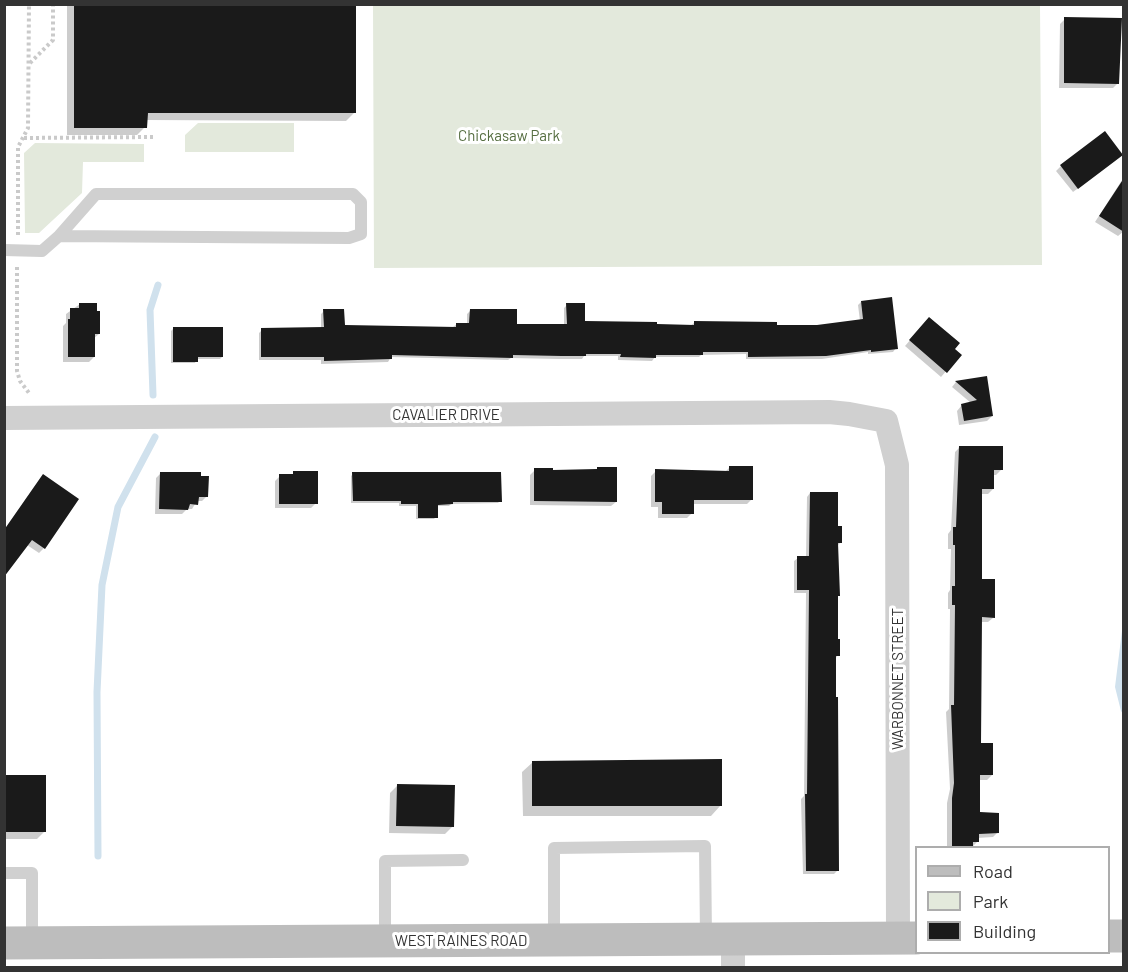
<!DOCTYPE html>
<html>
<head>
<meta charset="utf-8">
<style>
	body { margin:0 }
	#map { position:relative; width:1128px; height:972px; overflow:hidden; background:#fff; font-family:Barlow,sans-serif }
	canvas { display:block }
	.frame { position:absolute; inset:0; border:6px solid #333; pointer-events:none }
	.legend { position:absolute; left:915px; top:846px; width:195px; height:108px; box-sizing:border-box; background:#fff; border:2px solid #adadad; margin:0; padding:8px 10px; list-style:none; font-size:18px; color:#333 }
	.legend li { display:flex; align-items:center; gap:12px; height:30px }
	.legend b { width:30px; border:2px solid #adadad }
</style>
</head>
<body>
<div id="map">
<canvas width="1128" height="972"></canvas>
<div class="frame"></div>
<ul class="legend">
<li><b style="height:8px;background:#bdbdbd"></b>Road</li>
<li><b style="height:16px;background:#e3e9dc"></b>Park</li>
<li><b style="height:16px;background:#1a1a1a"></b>Building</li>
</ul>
</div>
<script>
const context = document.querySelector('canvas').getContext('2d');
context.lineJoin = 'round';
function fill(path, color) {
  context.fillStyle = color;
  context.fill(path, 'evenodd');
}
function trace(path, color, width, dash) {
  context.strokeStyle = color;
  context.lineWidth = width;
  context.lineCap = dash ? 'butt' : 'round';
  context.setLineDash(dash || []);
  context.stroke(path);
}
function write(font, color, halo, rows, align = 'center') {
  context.font = font + ' Barlow,sans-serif';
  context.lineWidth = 6;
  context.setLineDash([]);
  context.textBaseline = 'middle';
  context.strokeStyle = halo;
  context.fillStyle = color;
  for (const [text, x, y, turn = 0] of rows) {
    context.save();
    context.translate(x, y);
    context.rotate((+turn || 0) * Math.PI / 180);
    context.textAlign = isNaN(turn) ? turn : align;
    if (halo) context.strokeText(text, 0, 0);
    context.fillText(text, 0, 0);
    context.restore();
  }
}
fill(new Path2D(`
	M373 5H1040L1042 265 374 268Z
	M198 123H294V152H185V135Z
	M35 143 144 144V162H83L82 193 39 233H25L24 153Z`), '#e3e9dc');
fill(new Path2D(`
	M1123 623V714L1121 711 1115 687Z`), '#d0e1ed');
fill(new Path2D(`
	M67 4H354V113L346 121 146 120 145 127 137 135H67Z
	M1065 19 1118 83 1113 88H1059L1060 24Z
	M1116 160 1073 192 1056 171 1061 166Z
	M1124 177V231L1118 236 1095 222Z
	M861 302 896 348 893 352 868 354V352L822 359H746V354L701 355 699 357H655L652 361 618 360V356H584L582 359H558L511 358 508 360 391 357 388 362 321 364V360H259V333L262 330 321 329V314L324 311 343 327H453L457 324H467V314L470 311 516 326H564V308L567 305 583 322 656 326H690L694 323 817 326 860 321 858 305Z
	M80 304 99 334 93 339 94 357 89 362H63V326L66 323V314Z
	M924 324 960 355 941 377 905 346Z
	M173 329 222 357 220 359H197L195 363H171V331Z
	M986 378 992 416 987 421 959 425 957 411 962 405 971 403 952 387 956 382Z
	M960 447 1001 470 996 475H993V489L988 494H981V581L993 618 988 622H980V745L992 775 987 780H978V813L998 832 993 837 977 838V842L971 848H947V803L950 789 946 712 949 709 950 609H948V593L950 590 951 549H948V534L951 530 955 452Z
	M730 467 752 499 747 504H692V513L687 518H658V507H651V476L656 471 725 472Z
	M535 470 616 502 611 506 530 505V475Z
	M161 473 207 496 202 501H197L192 509H187L182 514H155L156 478Z
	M294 473 316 503 311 508H275V481L280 476H291Z
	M353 474 500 501 498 503 451 504 449 506H436V517L434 519H416V506H399V503H351V476Z
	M43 476 44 548 39 553 27 545 17 514Z
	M810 493 836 527 841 542 837 546 838 655 835 659 837 871 834 874H803L801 799 804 796 806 593H794V561L798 558H806L807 497Z
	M533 762 721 805 711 816H523L522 772Z
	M4 777 45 831 37 839H4Z
	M398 785 453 826 445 834 389 833 390 793Z`), '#0003');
trace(new Path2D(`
	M153 395 150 310 158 285
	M98 856 97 692 102 585 118 507 155 437`), '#d0e1ed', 7);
fill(new Path2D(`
	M74 4H356V113H148L147 128H74Z
	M1064 17 1122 18 1119 84 1064 83Z
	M1105 131 1123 155 1078 189 1060 165Z
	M1124 178V232L1099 216Z
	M892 297 898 349 871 352V350L826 356 748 357V352H703V355H656V358L620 357 621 354H586V356H562L513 355V358L392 355V359L324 361V357H261V328L324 327 323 309H344L345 325 456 327V323H469L470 309H517V324H567L566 303H585V321L657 322V324L694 325V321L777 322V325H817L863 319 861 301Z
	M79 303H97V311H100V334H95V357H68V319H70V308H79Z
	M929 317 960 343 955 349 962 355 947 373 909 340Z
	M173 327H223V357H198V362H173Z
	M987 376 993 416 964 421 961 404 977 400 955 381Z
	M959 446H1003V470H994V489H982V579H995V618L982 617 981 743H993V775H980V812L999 813V833L979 834V842H973V848H952V798L954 783 951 705H954L955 605H952V586H955V545H953V527H956Z
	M729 466H753V500H694V514H662V502H655V469L729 471Z
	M597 467H617V502L534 501V468H553V470L597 469Z
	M293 471H318V504H279V474H293Z
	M160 472H201V476H209L208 497H199L198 505 190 504 188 510 159 509Z
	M352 472H501L502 502H453V504L438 505V518H418V504H401V501H353Z
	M43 474 79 499 45 549 32 540 4 577V530Z
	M810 492H838V526H842V543H838L840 596H838V639H840V656H836V697H838L839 871H806L805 794H807L809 590H797V556H809Z
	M722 759V806H532V761Z
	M4 775H46V832H4Z
	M397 784 455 785 454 827 396 826Z`), '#1a1a1a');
trace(new Path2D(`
	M30 63 53 40V4
	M24 138 153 137
	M18 235V147L28 128 29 4
	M17 267V371L20 381 29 393`), '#cacaca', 4, [3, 3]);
trace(new Path2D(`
	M4 250 42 251 59 236 96 194H353L361 202V234L349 238 59 236
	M4 873H32V942
	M554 938V848L705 846 706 938
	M385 940V861L463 860`), '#d0d0d0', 12);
trace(new Path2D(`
	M4 418 829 412 849 414 886 421 897 465 898 938
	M733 939V968`), '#d0d0d0', 24);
trace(new Path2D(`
	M1108 936H1124
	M4 943 916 938`), '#bdbdbd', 33);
write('15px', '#566e41', '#fff', [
	["Chickasaw Park",509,136]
]);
write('15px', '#333', '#fff', [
	["CAVALIER DRIVE",446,415],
	["WARBONNET STREET",898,679,-90],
	["WEST RAINES ROAD",461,941]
]);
</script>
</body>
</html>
